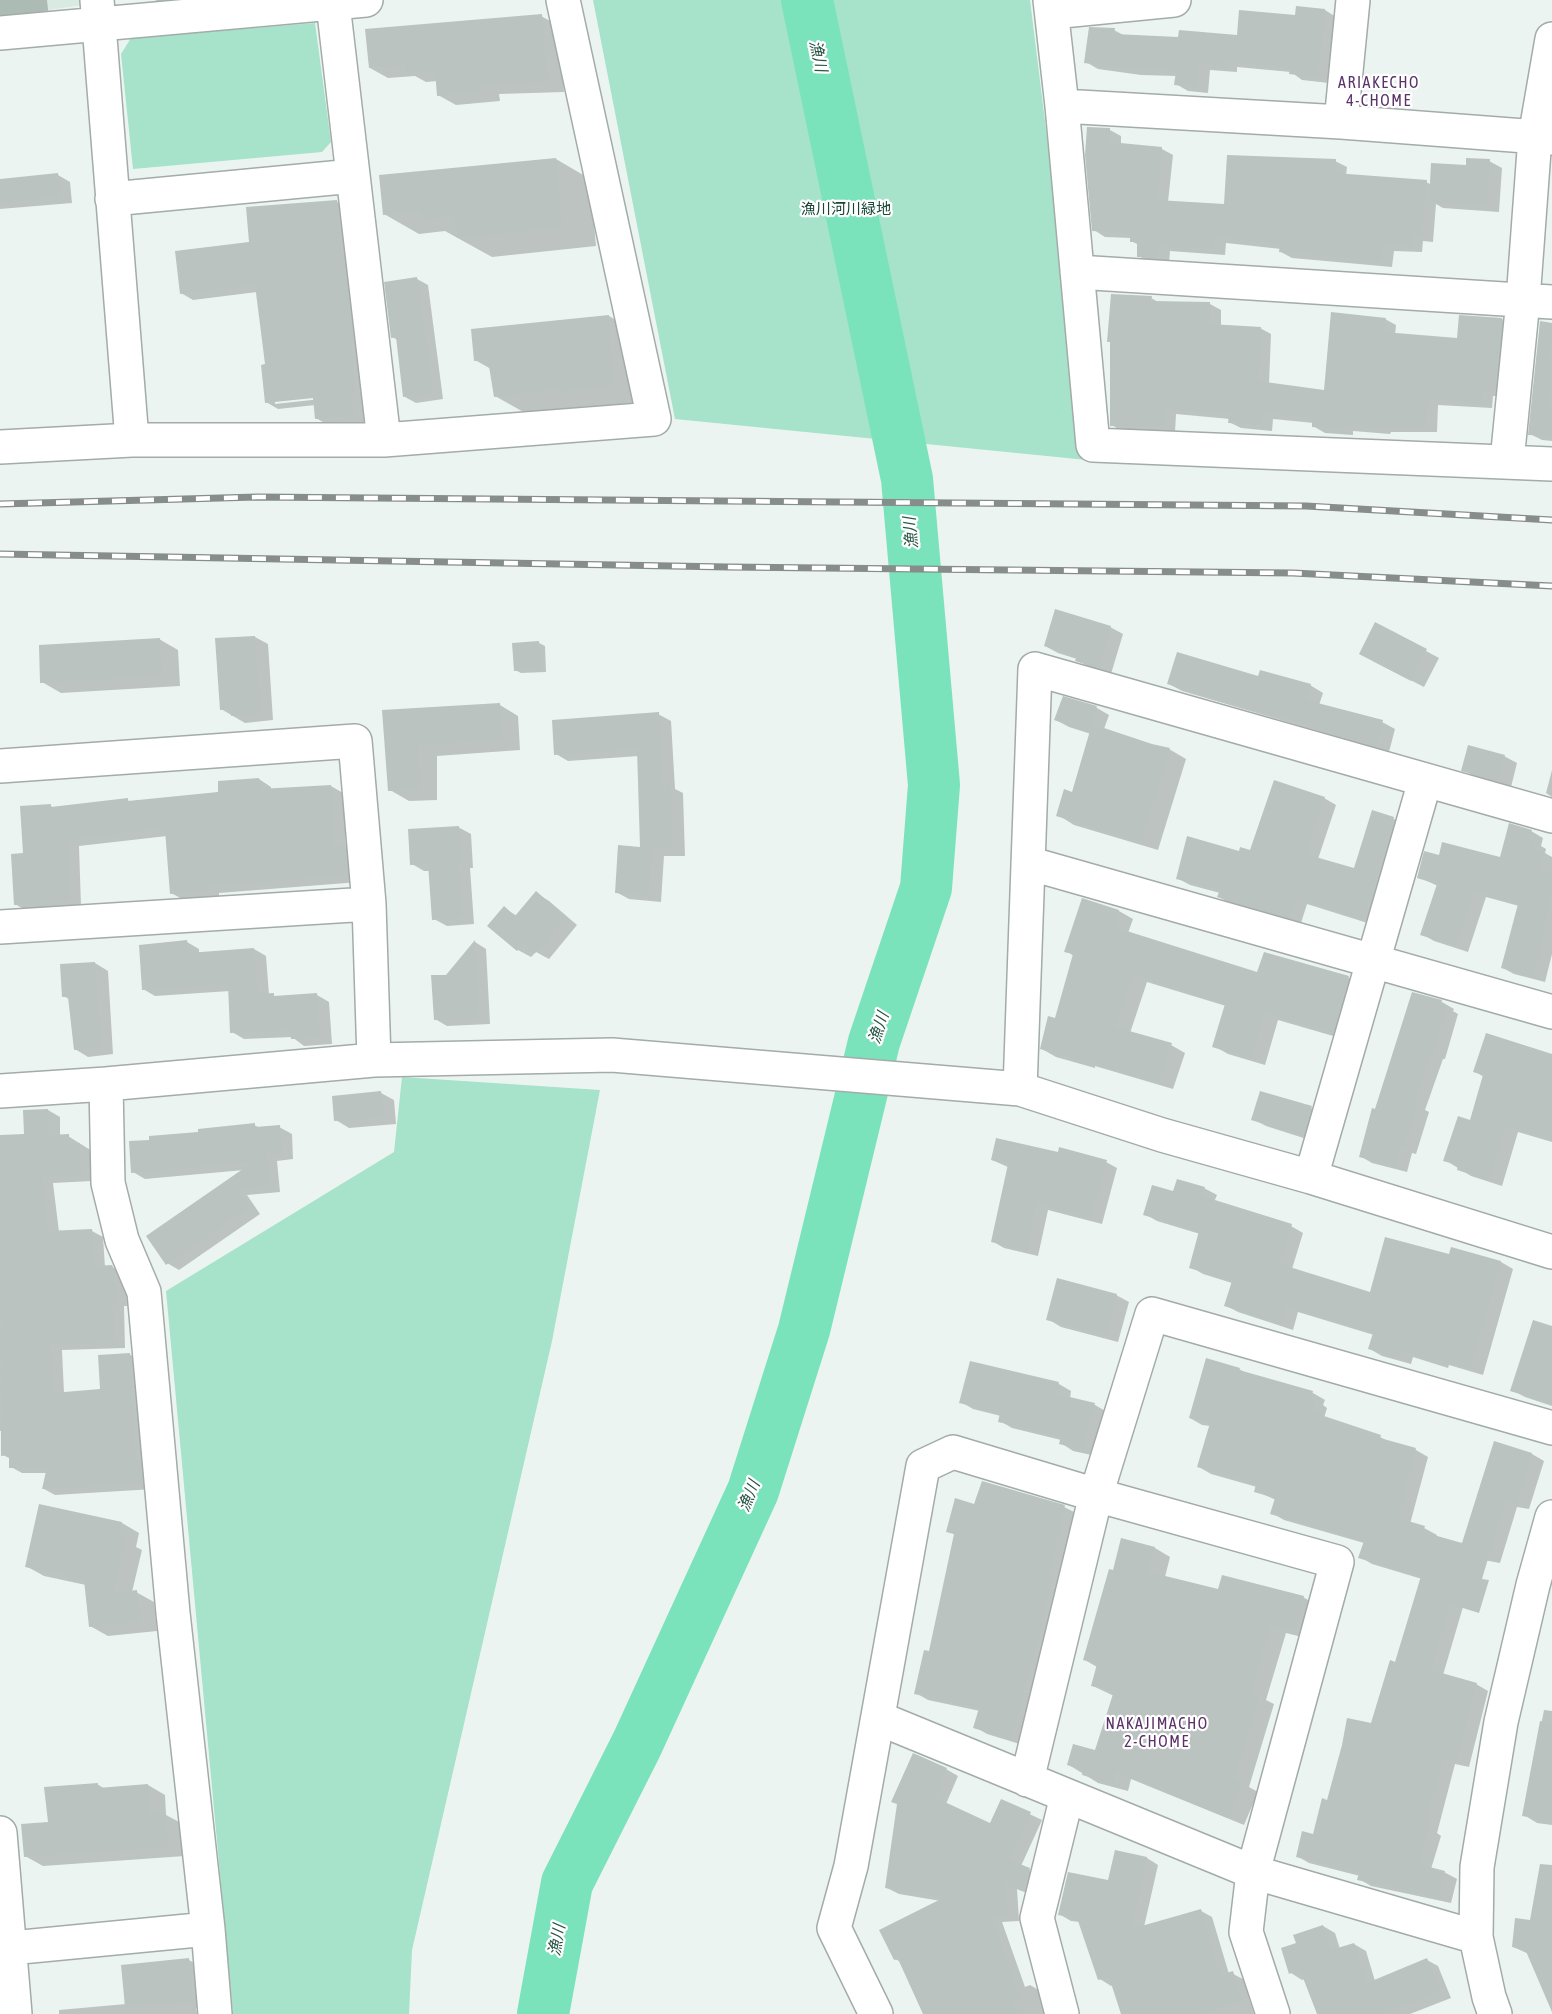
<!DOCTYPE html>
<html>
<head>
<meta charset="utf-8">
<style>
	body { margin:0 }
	canvas { display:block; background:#ebf4f0 }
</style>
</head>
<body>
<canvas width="1552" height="2014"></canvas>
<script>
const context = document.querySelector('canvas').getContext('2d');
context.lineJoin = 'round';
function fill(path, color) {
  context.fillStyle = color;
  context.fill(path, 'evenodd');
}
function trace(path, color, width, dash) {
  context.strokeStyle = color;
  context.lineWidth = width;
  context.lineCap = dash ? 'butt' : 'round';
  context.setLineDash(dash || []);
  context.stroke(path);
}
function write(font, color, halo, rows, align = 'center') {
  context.font = font + ' "Asap Condensed","Noto Sans JP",sans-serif';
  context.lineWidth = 4.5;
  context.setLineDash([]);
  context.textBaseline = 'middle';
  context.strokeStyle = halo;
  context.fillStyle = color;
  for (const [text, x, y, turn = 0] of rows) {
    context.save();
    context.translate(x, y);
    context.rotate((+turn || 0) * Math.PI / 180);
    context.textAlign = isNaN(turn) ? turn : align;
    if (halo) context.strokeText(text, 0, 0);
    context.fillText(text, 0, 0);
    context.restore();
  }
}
fill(new Path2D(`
	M0 0H83V5L0 17Z`), '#d8eae2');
fill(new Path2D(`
	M593 0H1030L1087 460 675 419Z
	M315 23 331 142 322 152 133 169 121 54 131 38Z
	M402 1077 600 1090 552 1341 412 1950 409 2014H233L166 1291 394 1152Z`), '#a6e3ca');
fill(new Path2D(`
	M0 0H47L49 18 0 24Z
	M155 0H196L176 12Z
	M1325 10 1336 17 1329 83 1302 80 1291 72 1237 67V72L1210 70 1208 93 1188 91 1176 84 1177 76 1141 75 1098 69 1086 62 1114 30 1125 36 1179 38 1238 37 1296 17Z
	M541 16 559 26 564 92 499 94 500 101 456 105 438 95V81L426 82 415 76 388 78 370 68Z
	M1110 130 1121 136V144L1162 149 1173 155 1168 202 1225 206 1335 161 1347 167 1346 175 1426 182 1432 185 1467 167 1489 161 1502 168 1499 212 1443 208 1436 204 1433 242 1423 241 1422 252 1394 251 1392 267 1292 258 1281 252V249L1226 243 1225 255 1170 251 1169 264 1150 263 1139 256V245L1131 241V238L1105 237 1094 230Z
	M556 159 590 179 596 246 492 257 445 231 419 234 384 214Z
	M58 175 70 182 72 203 0 209V181Z
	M337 202 348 208 365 422 328 425 316 418 315 405 278 409 266 402 267 366 257 292 193 300 181 293 250 244ZM321 396V399L275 404V401Z
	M417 279 428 285 443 399 416 403 405 397 398 340 392 337Z
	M1151 298 1160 303 1210 304 1221 310V326L1260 328 1271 334 1269 384 1325 392 1385 319 1396 325 1395 335 1459 340 1460 316 1502 319 1513 326 1506 396H1493L1492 408 1438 405 1437 432H1391L1390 434 1353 431V435L1325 433 1313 426 1314 423 1273 419 1272 431 1241 428 1229 422 1230 419 1176 414 1175 432H1123L1112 425Z
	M609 316 640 335 643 404 595 410 589 406 527 414 495 396 491 369 475 360Z
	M1541 323 1552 324V441L1542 440 1530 434Z
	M1376 624 1439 658 1424 687 1373 661Z
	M1110 627 1123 634 1111 674 1089 667 1077 660V659L1058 653 1045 646Z
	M255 637 268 644 273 720 245 723 221 709Z
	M159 639 178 650 180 686 61 693 42 682Z
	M539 643 545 646 546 672 521 673 515 670Z
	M1259 678 1310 685 1323 693 1319 705 1382 722 1395 729 1389 752 1182 691 1169 684Z
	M1063 698 1097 708 1109 715 1104 729 1152 746 1169 749 1186 759 1158 850 1074 825 1058 815 1074 794 1091 734 1069 727 1056 720Z
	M500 705 518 716 520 750 437 756V800L409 801 390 790 384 711Z
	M658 714 671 721 675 789 683 793 685 856H664L661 902 629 899 616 892 642 848 639 756 568 761 556 754Z
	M1504 756 1517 763 1511 787 1476 777 1463 770Z
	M1552 770V797L1546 793Z
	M259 779 271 787V790L331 786 343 793 346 848 357 854 359 882 219 893V897L184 900 171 893 167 836 79 846 81 906 27 911 15 904 25 854 51 806 54 808 127 800 132 802 220 793Z
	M1324 798 1336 805 1318 859 1355 870 1373 812 1394 819 1406 826 1377 926 1307 904 1301 923 1231 904 1219 897 1220 893 1190 885 1177 878 1240 853 1251 852Z
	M458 827 471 834 473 868H470L474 924 447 926 434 919 430 871H424L412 864Z
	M1531 831 1543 838 1541 846 1546 849 1545 853 1552 857V954L1545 982 1514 974 1503 968 1519 906 1486 897 1468 952 1434 941 1422 934 1438 886 1418 877 1440 857 1501 859Z
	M536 893 549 901 577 925 549 959 536 952 531 957 518 950 489 925 504 908 517 916Z
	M1083 900 1119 911 1133 919 1128 933 1258 974 1265 954 1349 978 1363 986 1347 1040 1278 1020 1265 1065 1228 1054 1214 1046 1226 1006 1147 982 1130 1033 1171 1045 1185 1053 1173 1089 1095 1066V1068L1056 1057 1042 1049 1056 1020 1074 956 1066 951Z
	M187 942 199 949V954L254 949 266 956 269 995 279 997 317 995 329 1002 332 1044 304 1046 292 1037 244 1039 232 1032 230 991 155 996 143 989Z
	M475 942 486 949 490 1024 447 1026 435 1019 446 976Z
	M95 963 108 971 113 1054 88 1057 75 1049 70 1000 64 996Z
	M1413 993 1442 1002 1454 1009 1453 1011 1458 1014 1445 1059H1443L1425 1110 1429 1112 1416 1154 1412 1153 1407 1172 1372 1163 1360 1156Z
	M1552 1056V1142L1518 1132 1502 1186 1471 1176 1445 1160 1471 1122 1484 1077 1474 1071Z
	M381 1093 394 1100 396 1124 349 1128 336 1120Z
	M1311 1108 1324 1115 1316 1142 1266 1126 1253 1119Z
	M48 1110 60 1117V1136H68L92 1151V1181L53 1183 59 1232 92 1231 103 1237 105 1267H112L124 1274 126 1278 127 1306H124L125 1348 62 1350 64 1393 102 1391 129 1354 141 1361 154 1489 55 1495 44 1489 48 1473H22L11 1467V1459L3 1455V1431H0V1137L26 1135Z
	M254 1125 260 1128 279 1127 292 1134 293 1159 277 1161 280 1192 247 1195 260 1214 179 1270 167 1263 244 1170 145 1179 133 1172 200 1133Z
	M992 1160 1106 1162 1117 1168 1102 1224 1048 1210 1038 1256 1004 1248 992 1241 1008 1167Z
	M1204 1188 1217 1195 1214 1202 1291 1226 1303 1233 1292 1269 1372 1294 1450 1256 1452 1249 1501 1262 1513 1269 1483 1375 1449 1365 1448 1368 1413 1357 1411 1364 1382 1356 1370 1349 1374 1335 1298 1312 1293 1330 1238 1312 1225 1305 1232 1283 1203 1274 1191 1267 1200 1234 1157 1221 1145 1214 1174 1193Z
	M1116 1295 1129 1302 1118 1342 1061 1327 1048 1319Z
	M1552 1328V1406L1525 1397 1512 1390Z
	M1239 1369 1247 1374 1313 1393 1325 1400 1323 1405 1327 1408 1324 1418 1380 1437 1391 1443 1416 1450 1428 1457 1410 1524 1424 1528 1437 1535 1436 1537 1463 1546 1495 1443 1532 1454 1544 1461 1529 1509 1517 1507 1500 1563 1472 1558 1463 1607 1443 1675 1476 1684 1488 1691 1469 1767 1455 1764 1437 1833 1441 1836 1431 1869 1444 1872 1457 1879 1451 1903 1371 1886 1359 1879 1360 1876 1309 1863 1297 1856 1314 1836 1328 1801 1372 1725 1396 1664 1422 1579 1372 1564 1360 1557 1364 1543 1284 1520 1272 1513 1276 1500 1256 1491 1257 1487 1211 1474 1199 1467 1211 1426 1202 1425 1190 1418Z
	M1059 1384 1071 1391 1070 1399 1095 1405 1107 1412 1096 1456 1073 1451 1061 1443V1440L1012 1428 1000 1421 1001 1416 973 1409 961 1402Z
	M975 1505 1064 1507 1076 1513 1023 1745 987 1734 975 1727 980 1711 928 1700 916 1693 930 1652 956 1535 948 1531Z
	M122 1523 139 1533 136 1547 142 1550 132 1592H136L154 1602 157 1631 108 1636 90 1626 86 1585 44 1576 26 1566Z
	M1122 1540 1155 1548 1170 1557 1165 1577 1219 1590 1303 1597 1318 1606 1310 1639 1286 1633 1266 1700 1274 1704 1249 1787 1258 1792 1244 1825 1131 1779 1128 1791 1098 1783 1069 1765 1096 1752 1114 1696 1093 1686 1097 1667 1085 1660 1114 1572Z
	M1544 1710 1552 1711V1825L1537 1823 1524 1815Z
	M946 1769 958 1776 946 1804 991 1825 1002 1801 1042 1820 1021 1866 1041 1876 1034 1896 1017 1889 1019 1921 1002 1922 1025 1987 1030 1985 1042 1992 1050 2014H930L901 1962 895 1959 941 1901 899 1894 887 1888Z
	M97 1784 105 1789 148 1785 165 1795 166 1815 183 1824 185 1856 43 1866 25 1856 50 1823Z
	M1116 1851 1147 1858 1158 1865 1144 1927 1201 1911 1212 1917 1229 1974 1231 1973 1243 1979 1254 2014H1123L1113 1985 1111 1986 1100 1979 1080 1922 1071 1921 1059 1914 1109 1882Z
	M1552 1886V1992L1529 1954 1513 1947Z
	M1323 1926 1335 1933 1340 1949 1354 1944 1366 1951 1375 1981 1427 1960 1438 1966 1451 1998 1410 2014H1318L1305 1979 1302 1980 1291 1973 1298 1944Z
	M189 1960 201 1967 205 2007 196 2008 197 2014H59V2010L126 2004Z`), '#0003');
trace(new Path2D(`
	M543 2014 567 1883 637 1744 753 1491 804 1330 874 1042 926 888 934 785 907 479 807 0`), '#7be3bc', 52);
fill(new Path2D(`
	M1296 6 1325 9 1318 77 1289 74 1290 68 1226 61V67L1199 64 1197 87 1174 85 1176 71 1129 69 1084 63 1089 27 1115 28 1114 34 1178 37 1179 30 1237 35 1239 10 1295 15Z
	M542 14 547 82 482 84 483 91 437 96 435 70 407 73 406 65 369 68 365 29Z
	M1087 127 1110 128V142L1162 147 1157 200 1224 204 1227 155 1336 159 1335 173 1427 180 1422 236H1412L1411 247 1383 245 1381 261 1279 252 1280 244 1215 237 1214 249 1159 246 1158 258 1137 257V242H1130V233L1092 231 1085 155Z
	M556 158 562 227 457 238 454 216 422 219 421 211 383 215 379 175Z
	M1466 158 1490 159 1487 205 1429 202 1431 163 1466 165Z
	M58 173 60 196 0 203V179Z
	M337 200 342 261 344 260 354 341H352L355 396H352L354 416 315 419 313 398 265 403 261 365 265 364 255 285 180 294 175 251 249 242 246 207Z
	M417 277 433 393 403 397 396 337 391 338 384 282Z
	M1111 294 1152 296 1151 301 1210 302V324L1261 327 1258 381 1324 390 1331 312 1386 318 1384 332 1457 338 1459 315 1502 318 1495 391 1482 390 1481 403 1427 399 1426 427H1380V429L1342 426V429L1312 427V418L1262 413 1261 425 1228 423 1229 414 1165 409 1164 426H1110V342H1107Z
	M609 315 612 386 562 392V388L494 397 488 360 474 361 471 329Z
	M1540 321 1552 323 1549 407H1552V436L1528 435Z
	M1055 609 1111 626 1098 668 1075 661 1077 656 1044 646Z
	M1375 622 1427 649 1411 681 1359 654Z
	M255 636 260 714 231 716V709L220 710 215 638Z
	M160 638 162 676 40 683 39 645Z
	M539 641 540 669 514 671 512 643Z
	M1177 652 1258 676 1260 670 1311 684 1306 700 1383 720 1376 746 1167 684Z
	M1063 696 1097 706 1088 732 1054 720Z
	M500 703 502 740 418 745 419 790 388 791 382 710Z
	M659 712 663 785 671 784 673 849H652L648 895 615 893 618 845 640 847 637 749 554 755 552 720Z
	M1092 724 1152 744 1170 748 1141 842 1056 816 1064 789 1072 792Z
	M1468 745 1505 755 1498 781 1461 771Z
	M259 778 260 789 331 785 334 846H345L348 875 207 887 208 891 170 894 165 830 158 831V829L67 840 69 900 14 905 11 854 23 853 20 806 51 804V807L128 798V801L218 792V781Z
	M1274 780 1325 797 1305 854 1354 868 1372 810 1394 817 1364 920 1295 898 1288 918 1217 897 1220 890 1176 879 1187 836 1239 851 1240 847 1250 850Z
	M1509 823 1532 830 1529 839 1535 841 1533 847 1544 851 1538 869 1552 874V896L1543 929 1545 930 1533 977 1501 968 1518 904 1474 891 1456 946 1420 935 1437 884 1417 878 1424 851 1439 855 1442 842 1500 857Z
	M459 826 461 861 458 862 461 918 432 920 428 864 410 865 408 829Z
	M536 891 566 917 535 953 524 944 517 951 487 926 504 906 515 916Z
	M1082 898 1119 910 1114 927 1257 972 1264 952 1349 976 1333 1033 1264 1013 1251 1059 1212 1047 1225 1004 1133 975 1115 1027 1172 1043 1159 1082 1081 1059V1061L1040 1049 1048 1016 1055 1018 1073 954 1064 952Z
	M187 940 188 953 254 948 258 994 274 993V996L317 993 320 1038 291 1039 290 1030 230 1033 228 984 142 990 139 945Z
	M475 940 479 1018 434 1020 431 975H446Z
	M95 962 101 1048 74 1050 68 997H62L60 964Z
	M1412 992 1442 1000 1441 1004 1447 1006 1433 1054 1431 1053 1414 1102 1418 1103 1404 1148 1400 1147 1395 1166 1359 1157 1372 1108 1375 1109Z
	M1486 1033 1552 1054V1140L1505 1126 1489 1180 1457 1170 1458 1165 1443 1161 1458 1116 1470 1120 1483 1075 1473 1072Z
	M381 1091 384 1117 334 1121 332 1096Z
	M1260 1091 1312 1106 1303 1136 1251 1120Z
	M48 1109 49 1135 69 1134V1143H80L81 1176 42 1177 48 1231 92 1229 94 1266 112 1265 115 1271 116 1300H113L114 1342 50 1344 53 1393 100 1389 98 1355 130 1353 136 1460H140L142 1483 42 1489 47 1467 9 1468V1455L1 1456 0 1135 24 1134 23 1110Z
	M255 1123V1127L280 1125 282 1153 266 1154 269 1185 236 1189 249 1207 166 1265 146 1236 253 1162 131 1173 129 1141 149 1140V1136L198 1132V1129Z
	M996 1138 1058 1152 1059 1147 1107 1160 1091 1218 1036 1204 1027 1250 991 1242 1008 1164 991 1160Z
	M1177 1179 1205 1187 1202 1196 1292 1224 1280 1264 1370 1292 1385 1237 1449 1254 1451 1247 1501 1261 1470 1369 1437 1359 1436 1362 1401 1351 1399 1358 1368 1349 1373 1333 1285 1306 1281 1324 1224 1306 1232 1281 1189 1268 1199 1231 1143 1215 1152 1185 1173 1191Z
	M1057 1278 1117 1294 1106 1335 1046 1320Z
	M1533 1320 1552 1326V1404L1510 1391Z
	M1206 1358 1240 1368 1239 1370 1313 1391 1311 1398 1316 1399 1312 1412 1381 1435 1380 1438 1416 1448 1398 1518 1425 1526 1423 1532 1462 1543 1494 1441 1532 1453 1517 1504 1505 1501 1482 1579 1489 1580 1479 1613 1450 1604 1431 1670 1477 1683 1456 1762 1443 1758 1425 1826 1429 1827 1418 1864 1445 1871 1439 1897 1357 1880 1359 1873 1296 1857 1302 1831 1313 1834 1322 1798 1327 1800 1342 1745 1347 1718 1371 1723 1390 1660 1395 1662 1421 1576 1358 1558 1364 1541 1270 1514 1275 1498 1254 1492 1256 1484 1197 1467 1210 1423 1189 1418Z
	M970 1361 1059 1382 1057 1394 1095 1403 1083 1450 1059 1444 1061 1436 998 1422 1000 1413 959 1403Z
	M982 1481 1065 1505 1049 1574 1053 1575 1041 1629 1011 1739 973 1728 979 1708 914 1694 924 1650 929 1651 954 1534 946 1532 955 1498 974 1504Z
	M39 1504 122 1522 119 1537 125 1538 113 1593 137 1590 140 1621 89 1627 84 1580 25 1567Z
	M1121 1538 1155 1547 1149 1572 1218 1589 1222 1575 1304 1596 1295 1631 1271 1625 1251 1692 1260 1694 1234 1778 1243 1782 1228 1818 1116 1772 1113 1784 1082 1775 1083 1770 1067 1765 1073 1744 1095 1750 1114 1691 1091 1686 1097 1664 1083 1660 1109 1569 1113 1570Z
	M1540 1721 1552 1722V1821L1522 1816Z
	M913 1753 947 1768 934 1797 990 1823 1001 1799 1031 1812 1009 1860 1030 1868 1028 1876 1022 1891 1005 1884 1008 1915 991 1916 1020 1998 1013 1999 1018 2014H923L898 1959 894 1960 879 1930 945 1897 885 1888 897 1804 891 1802Z
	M98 1783V1788L148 1784 150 1814 166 1813 168 1847 24 1857 21 1824 48 1822 44 1787Z
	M1115 1850 1147 1857 1131 1929 1201 1909 1220 1975 1233 1971 1242 2000 1199 2014H1121L1109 1977 1098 1980 1077 1918 1058 1915 1068 1872 1108 1880Z
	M1540 1864 1552 1865V2012L1525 1949 1512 1947 1515 1918 1530 1920Z
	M1323 1925 1331 1950 1354 1943 1367 1983 1427 1958 1441 1992 1381 2014H1317L1300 1970 1289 1974 1281 1948 1296 1943 1293 1935Z
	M189 1958 194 2001 125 2007 121 1965Z`), '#bac3bf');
const minor = new Path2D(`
	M97 0 132 440
	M1050 0 1062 106 1093 445 1552 464
	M333 4 384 440
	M1052 12 1174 0
	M0 33 366 0
	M1062 106 1341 122 1552 138
	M1341 122 1353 0
	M112 199 353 176
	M1077 272 1552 302
	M0 447 132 440H384L654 419 563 0
	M1507 461 1523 300 1535 137 1552 39
	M0 766 355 741 369 904
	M1028 863 1552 1012
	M0 927 369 904 374 1060
	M106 1084 108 1183 122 1240 144 1292 173 1613 208 1929 215 2014
	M1020 1089 1035 669 1552 816
	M0 1091 106 1084 374 1060 612 1055 1020 1089 1162 1135 1311 1177 1552 1252
	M1311 1177 1425 781
	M878 1718 1253 1872 1246 1932 1273 2014
	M1027 1780 1096 1495 1152 1314 1552 1428
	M0 1833 15 2014
	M0 1949 208 1929
	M876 2014 834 1928 851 1866 923 1466 953 1452 1096 1495 1337 1562 1253 1872 1476 1937
	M1062 2014 1037 1918 1067 1796
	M1495 2014 1489 1997 1476 1937 1477 1867 1501 1722 1533 1585 1552 1517`);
trace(minor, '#a3aca8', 36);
trace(minor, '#fff', 33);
const rail = new Path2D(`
	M0 504 257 497 1306 506 1552 520
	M0 554 728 567 1293 573 1552 586`);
trace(rail, '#878d8b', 7);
trace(rail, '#fff', 4.5, [14]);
write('15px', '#184636', '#fff', [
	["漁川河川緑地",846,209]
]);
write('italic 16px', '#285544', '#fff', [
	["漁川",818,56,78],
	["漁川",911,533,-95],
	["漁川",879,1028,-72],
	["漁川",749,1496,-68],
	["漁川",557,1940,-80]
]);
context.letterSpacing = '1.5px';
write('16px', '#5a3268', '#fff', [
	["ARIAKECHO",1379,83],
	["4-CHOME",1379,101],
	["NAKAJIMACHO",1157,1724],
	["2-CHOME",1157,1742]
]);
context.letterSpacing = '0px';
</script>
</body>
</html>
